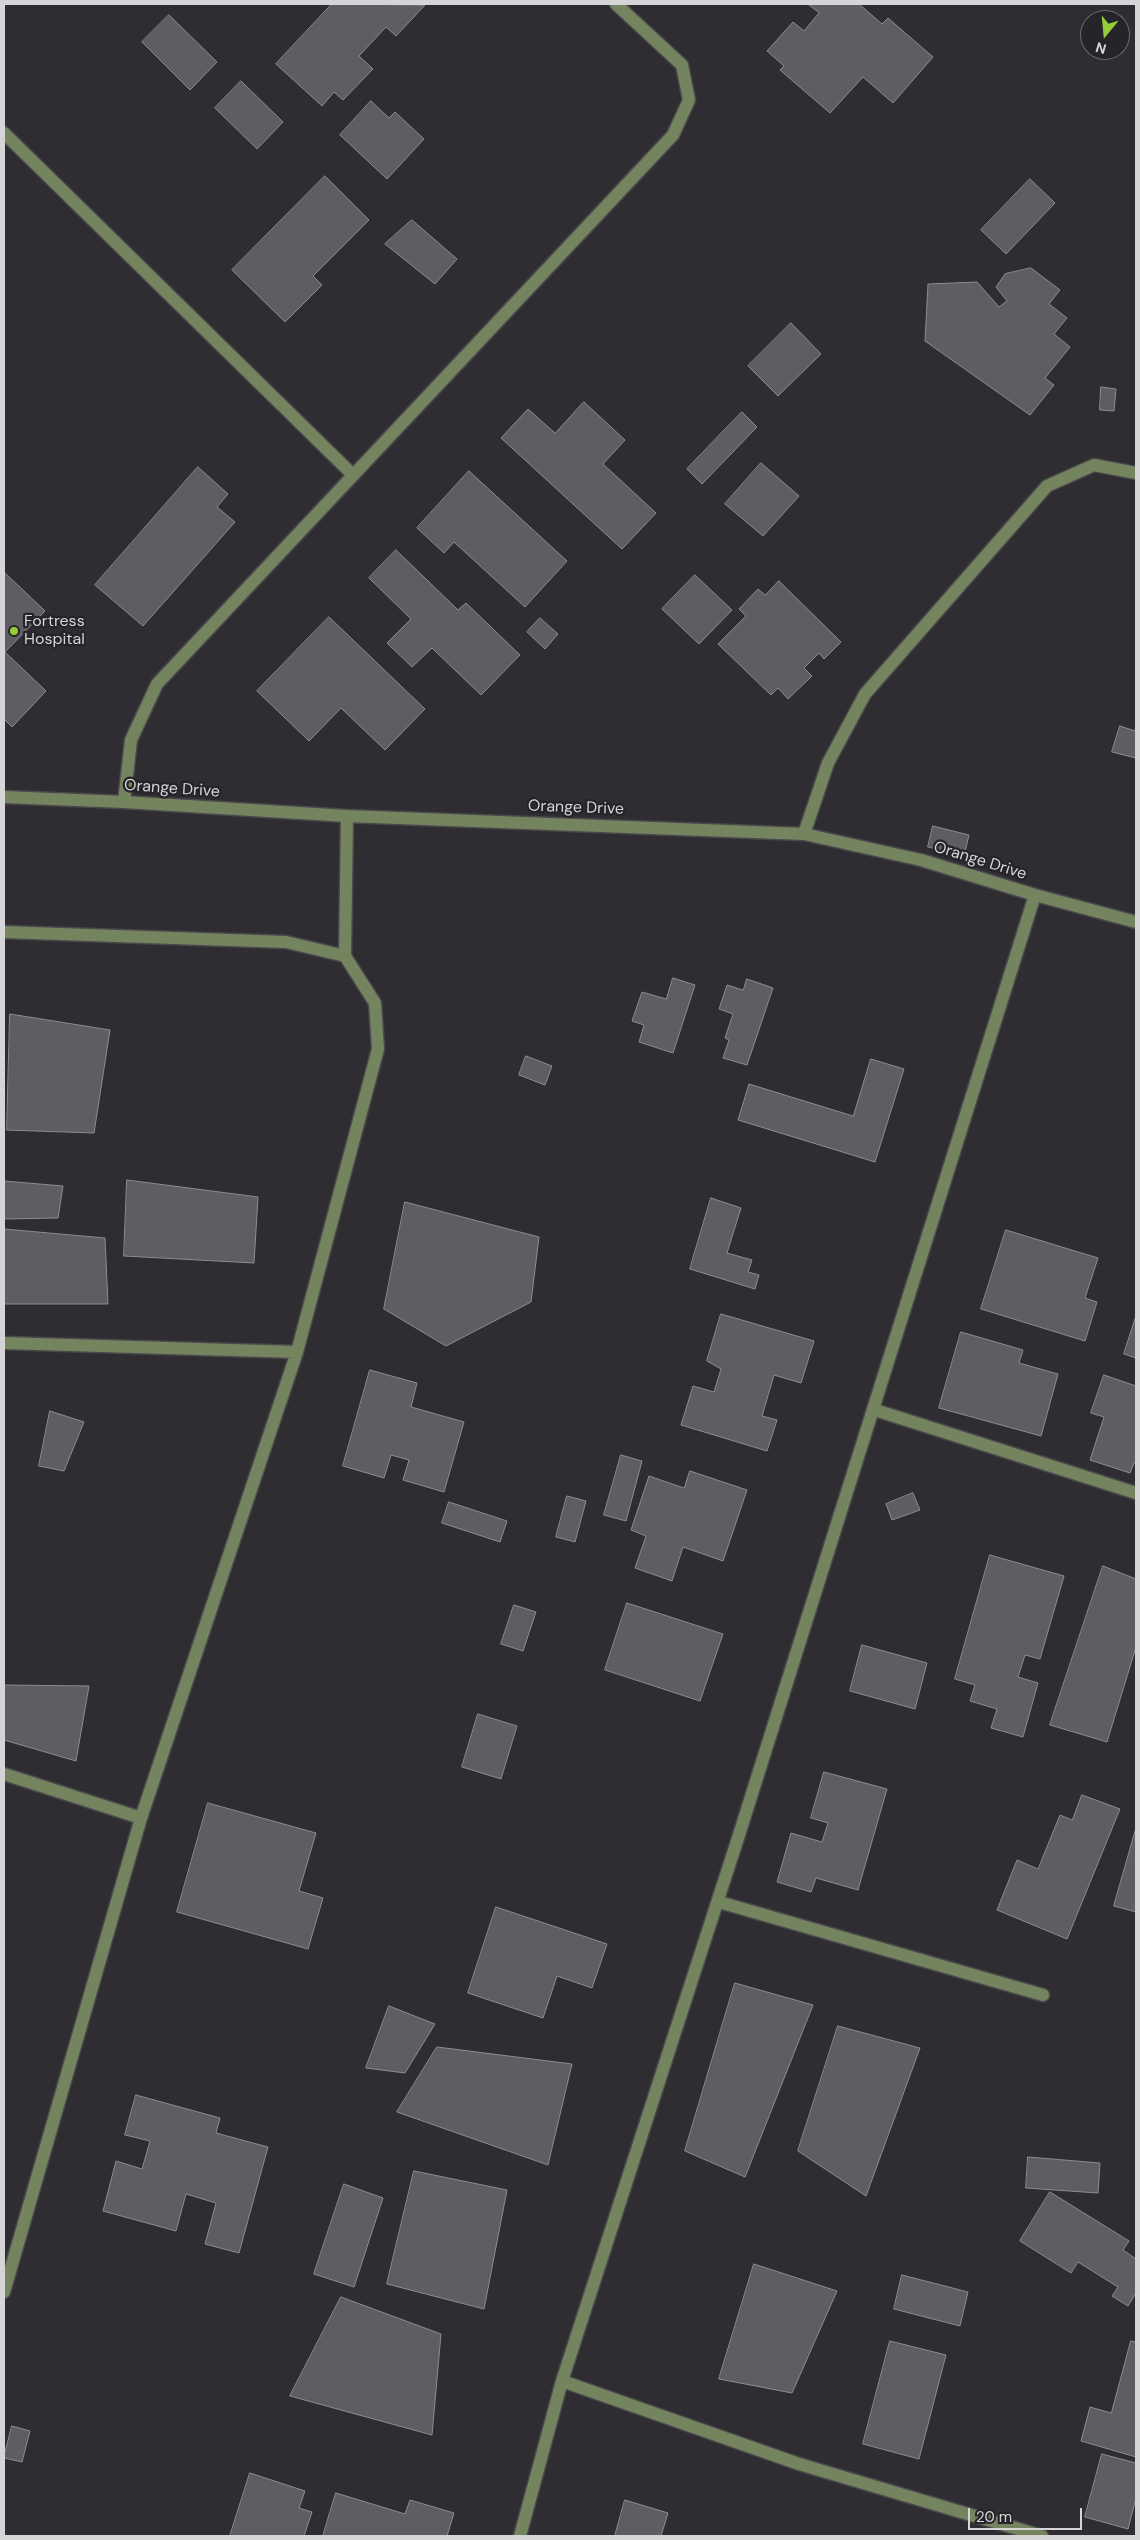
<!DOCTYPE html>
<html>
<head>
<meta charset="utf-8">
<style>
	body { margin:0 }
	#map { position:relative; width:1140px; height:2540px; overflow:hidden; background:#2f2d32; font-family:"DM Sans",sans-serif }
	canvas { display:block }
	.frame { position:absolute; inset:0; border:5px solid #d5d4d7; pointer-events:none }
	.north { position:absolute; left:1080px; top:10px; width:50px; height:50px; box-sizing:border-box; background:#252428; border:1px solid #6b6a6e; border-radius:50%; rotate:197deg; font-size:14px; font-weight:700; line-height:20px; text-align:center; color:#d5d4d7 }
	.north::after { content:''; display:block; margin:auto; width:18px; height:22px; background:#97cc39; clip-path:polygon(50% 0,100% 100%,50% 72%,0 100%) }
	.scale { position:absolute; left:968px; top:2508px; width:114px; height:22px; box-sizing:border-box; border:2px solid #d5d4d7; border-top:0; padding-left:6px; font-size:15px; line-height:18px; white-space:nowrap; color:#d5d4d7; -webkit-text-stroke:4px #252428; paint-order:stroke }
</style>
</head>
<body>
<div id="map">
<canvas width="1140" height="2540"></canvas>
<div class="frame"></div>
<div class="north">N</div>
<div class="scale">20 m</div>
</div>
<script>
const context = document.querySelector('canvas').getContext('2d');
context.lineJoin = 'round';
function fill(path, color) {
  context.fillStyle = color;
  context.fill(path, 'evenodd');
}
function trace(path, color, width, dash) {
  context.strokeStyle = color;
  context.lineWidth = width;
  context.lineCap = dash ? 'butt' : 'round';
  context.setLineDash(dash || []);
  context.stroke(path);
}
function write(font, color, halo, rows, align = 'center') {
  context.font = font + ' "DM Sans",sans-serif';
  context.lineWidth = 4.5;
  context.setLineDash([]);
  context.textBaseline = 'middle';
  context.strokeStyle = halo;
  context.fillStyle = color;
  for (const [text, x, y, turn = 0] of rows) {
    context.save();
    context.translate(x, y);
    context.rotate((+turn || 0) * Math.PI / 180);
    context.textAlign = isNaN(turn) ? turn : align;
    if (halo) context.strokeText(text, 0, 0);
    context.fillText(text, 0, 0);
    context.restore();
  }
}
const building = new Path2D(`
	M332 4 425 5 396 36 386 27 359 56 373 69 343 100 334 92 322 106 276 64Z
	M808 4H859L882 24 888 18 933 57 893 103 863 77 830 113 780 70 784 66 767 51 793 22 804 31 819 13Z
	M169 15 217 62 190 90 142 42Z
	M241 81 283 122 257 149 215 108Z
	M371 101 389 118 395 112 424 139 387 179 340 135Z
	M325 176 369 220 313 276 322 285 285 322 232 270Z
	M1030 179 1055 203 1006 254 981 230Z
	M412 220 457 259 435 284 385 244Z
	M1031 268 1060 290 1049 304 1067 318 1054 334 1070 347 1045 378 1054 385 1030 415 925 341 928 284 977 282 999 307 1007 301 996 287 1005 274Z
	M791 323 821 354 778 396 748 366Z
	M1101 387 1116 389 1114 411 1100 410Z
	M584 402 625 440 603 464 656 513 622 549 501 438 528 409 555 433Z
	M742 412 757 427 702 484 687 469Z
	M761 463 799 496 763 536 725 504Z
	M198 467 228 494 217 507 235 522 143 626 95 585Z
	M469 471 567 561 525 607 454 542 444 553 417 528Z
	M396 550 458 610 466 603 520 655 481 695 432 648 412 667 387 643 411 619 369 578Z
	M4 572 45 611 5 652 46 691 12 727 4 719Z
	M695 575 732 610 699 644 662 609Z
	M779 581 841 642 824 659 819 653 804 668 812 676 788 699 778 688 771 695 718 644 746 616 739 609 758 589 765 595Z
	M329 617 425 709 385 750 341 708 309 741 257 691Z
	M540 618 558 634 545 649 527 632Z
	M1120 726 1135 731 1136 726V758L1112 752Z
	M933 826 969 835 964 856 928 847Z
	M673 978 695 985 673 1053 639 1042 644 1025 632 1021 642 992 666 999Z
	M747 979 773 988 747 1065 723 1058 729 1040 725 1038 733 1014 719 1009 727 985 743 990Z
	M10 1014 110 1030 94 1133 7 1130Z
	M526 1056 552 1066 545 1085 519 1075Z
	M871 1059 904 1069 875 1162 738 1120 749 1084 853 1116Z
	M127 1180 258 1197 254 1263 124 1256Z
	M4 1181 63 1186 58 1218 4 1219Z
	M711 1198 741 1208 727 1253 752 1260 748 1272 759 1275 755 1289 690 1269Z
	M405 1202 539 1237 531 1302 446 1346 384 1309Z
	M4 1229 105 1238 108 1304H4Z
	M1006 1230 1098 1258 1085 1298 1097 1302 1085 1341 981 1309Z
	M721 1314 814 1341 801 1383 774 1375 762 1416 777 1420 767 1451 681 1425 693 1386 714 1392 721 1369 707 1361Z
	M1136 1316V1358L1124 1354Z
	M961 1332 1023 1350 1019 1363 1058 1374 1041 1436 939 1408Z
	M370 1370 417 1383 411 1407 464 1422 444 1492 403 1480 409 1460 391 1455 384 1478 343 1466Z
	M1104 1375 1136 1386V1463H1134L1130 1473 1090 1460 1104 1417 1091 1413Z
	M50 1411 84 1422 64 1471 39 1466Z
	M621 1455 642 1461 626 1521 604 1515Z
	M690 1471 747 1490 723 1561 683 1547 672 1581 635 1568 646 1536 631 1530 649 1476 684 1488Z
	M913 1493 920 1510 892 1520 886 1504Z
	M567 1496 586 1501 575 1542 556 1537Z
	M449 1502 507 1521 500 1542 442 1523Z
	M990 1555 1064 1576 1040 1659 1025 1655 1018 1677 1038 1683 1023 1737 991 1728 997 1709 970 1701 975 1685 955 1679Z
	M1103 1566 1136 1579V1647L1107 1742 1050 1725Z
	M627 1603 723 1634 700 1701 605 1670Z
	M514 1605 536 1612 523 1651 501 1644Z
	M862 1645 927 1663 915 1709 850 1691Z
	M4 1685 89 1686 76 1761 4 1740Z
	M478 1714 517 1726 501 1779 462 1767Z
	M824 1772 887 1789 858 1890 816 1878 811 1892 777 1882 791 1833 822 1842 828 1823 811 1818Z
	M1082 1795 1120 1809 1067 1939 997 1910 1017 1860 1038 1869 1060 1815 1072 1820Z
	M208 1803 316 1833 299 1891 323 1898 308 1949 177 1912Z
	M1136 1828V1912L1114 1906Z
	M496 1907 607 1944 592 1988 557 1976 543 2018 468 1993Z
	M735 1983 813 2005 745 2177 685 2151Z
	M389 2006 435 2024 405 2073 366 2068Z
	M838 2026 920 2048 866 2196 798 2151Z
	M437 2047 572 2064 548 2165 397 2112Z
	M136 2095 220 2118 216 2133 268 2147 239 2253 205 2244 216 2203 186 2194 176 2231 103 2211 116 2161 142 2169 150 2141 125 2135Z
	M1028 2157 1100 2163 1098 2193 1026 2188Z
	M414 2171 507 2190 484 2309 387 2284Z
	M344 2184 383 2198 354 2287 314 2274Z
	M1050 2192 1129 2241 1123 2250 1136 2259V2293L1128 2306 1112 2296 1118 2287 1078 2262 1071 2273 1020 2241Z
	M754 2264 837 2291 792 2393 719 2379Z
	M902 2275 968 2292 960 2326 894 2309Z
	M341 2297 441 2334 432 2435 290 2396Z
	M890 2341 946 2355 919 2459 863 2444Z
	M1131 2341 1136 2342V2457L1081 2441 1090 2407 1111 2413Z
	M12 2426 30 2431 22 2462 4 2458Z
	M1102 2454 1136 2463V2498L1128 2529 1085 2517Z
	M250 2473 305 2491 299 2508 312 2512 304 2536H230Z
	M336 2493 405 2514 410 2500 454 2513 447 2536H323Z
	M625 2500 668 2513 661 2536H615Z`);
fill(building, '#5f5c62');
trace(building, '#8e8c91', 1);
const minor = new Path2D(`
	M4 133 352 474
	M4 797 124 802 347 816 804 834 921 860 1035 895 1136 922
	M124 802 131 740 157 684 673 135 689 100 682 65 616 4
	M804 834 828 763 865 694 1047 486 1094 465 1136 473
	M1035 895C881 1392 724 1887 562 2381L799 2464 1042 2536
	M4 932 286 942 345 956 375 1003 378 1049 297 1352 141 1818 4 2292
	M345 956 347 816
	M4 1343 297 1352
	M875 1410 1136 1493
	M4 1774 141 1818
	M719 1902 1043 1995
	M520 2536 562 2381`);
trace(minor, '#4a484c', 15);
trace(minor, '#73845e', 12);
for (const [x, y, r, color] of [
	[14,631,5,"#97cc39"]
]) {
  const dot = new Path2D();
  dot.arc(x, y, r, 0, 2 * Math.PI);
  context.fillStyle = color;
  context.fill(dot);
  trace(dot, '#252428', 2);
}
write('16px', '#d5d4d7', '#252428', [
	["Fortress",24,622],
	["Hospital",24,640]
], 'left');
write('16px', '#d5d4d7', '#252428', [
	["Orange Drive",172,789,4],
	["Orange Drive",576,808,2],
	["Orange Drive",980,861,17]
]);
</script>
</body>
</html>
